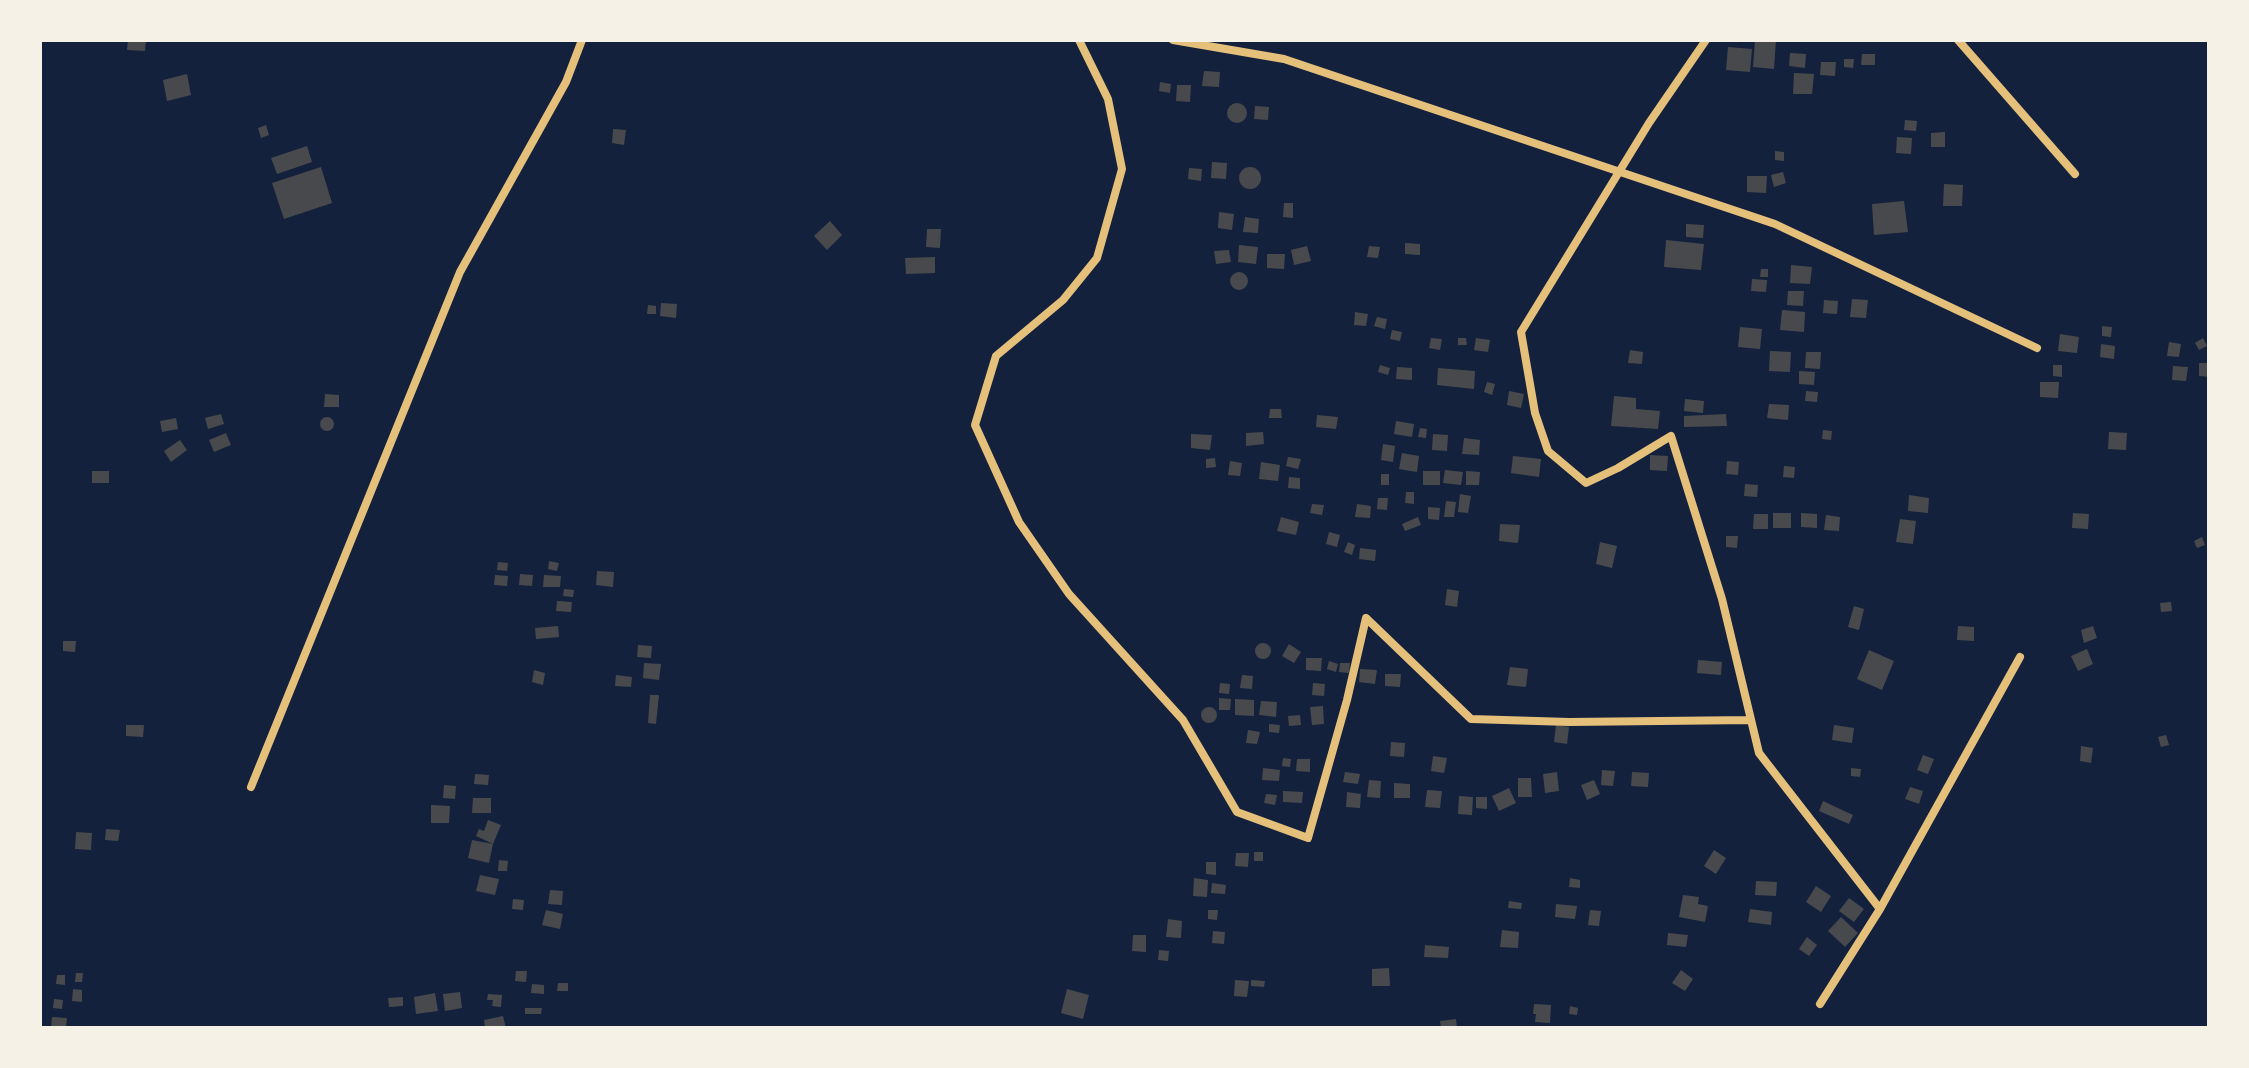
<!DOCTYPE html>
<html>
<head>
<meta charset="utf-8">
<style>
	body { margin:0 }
	#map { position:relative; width:2249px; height:1068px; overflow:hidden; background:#14213d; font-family:"Roboto Serif",serif }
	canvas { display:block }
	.frame { position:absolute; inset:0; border:42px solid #f6f1e7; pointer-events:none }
</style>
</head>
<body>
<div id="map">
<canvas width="2249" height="1068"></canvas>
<div class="frame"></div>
</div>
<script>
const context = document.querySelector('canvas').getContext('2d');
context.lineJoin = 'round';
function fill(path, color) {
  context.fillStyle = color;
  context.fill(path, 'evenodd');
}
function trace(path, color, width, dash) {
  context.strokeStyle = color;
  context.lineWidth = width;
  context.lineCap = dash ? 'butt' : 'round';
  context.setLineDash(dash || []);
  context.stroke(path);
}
fill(new Path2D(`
	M128 40H146L145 51 127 50Z
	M1755 40H1776L1774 69 1753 67Z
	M1728 47 1752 49 1750 72 1726 70Z
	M1790 53 1806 54 1805 68 1789 66Z
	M1862 54H1875V65H1861Z
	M1844 59H1854L1853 68 1844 67Z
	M1821 62H1836L1835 76 1820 75Z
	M1204 71 1220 72 1219 87 1202 86Z
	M1794 73 1814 74 1812 94H1793Z
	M187 74 191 95 167 101 163 80Z
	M1160 82 1171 84 1170 93 1159 91Z
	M1177 85H1191L1190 102 1176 101Z
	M1227 113a10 10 0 1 1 20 0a10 10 0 1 1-20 0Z
	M1255 106 1269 107 1268 120 1254 119Z
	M1905 120 1917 121 1916 131 1904 130Z
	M266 125 269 135 261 138 258 128Z
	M613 129 626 130 624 145 612 143Z
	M1945 132V147H1931V133Z
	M1897 137 1912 138 1911 154 1896 153Z
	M307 146 312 162 277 174 271 158Z
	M1775 151 1784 152V161L1775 160Z
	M1212 162 1227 163 1226 179 1211 178Z
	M321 167 332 203 284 219 272 183Z
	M1239 178a11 11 0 1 1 22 0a11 11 0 1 1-22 0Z
	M1189 168 1202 169 1201 181 1188 179Z
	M1783 172 1786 183 1774 187 1771 175Z
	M1747 176H1767L1766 193 1747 192Z
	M1944 184 1963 185 1962 206H1943Z
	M1904 201 1908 232 1874 235 1872 204Z
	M1284 203H1293V218L1283 217Z
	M1219 212 1234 214 1232 230 1218 228Z
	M1245 217 1259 219 1258 233 1243 232Z
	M830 221 842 235 827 250 814 236Z
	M1686 224 1704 225 1703 238 1686 237Z
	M927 229H941L940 248 926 247Z
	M1666 240 1704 244 1701 270 1664 267Z
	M1405 243 1420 244V255L1405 254Z
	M1239 245 1258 247 1256 264 1238 262Z
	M1307 246 1311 261 1294 265 1291 250Z
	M1369 246 1380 247 1378 258 1367 257Z
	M1229 250 1231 262 1216 264 1214 251Z
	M1267 254H1285L1284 269 1267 268Z
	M935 257V273L906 274 905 258Z
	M1791 265 1812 267 1810 284 1790 283Z
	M1761 269H1768V277H1760Z
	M1230 281a9 9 0 1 1 18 0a9 9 0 1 1-18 0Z
	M1752 279 1767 280 1766 292 1751 291Z
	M1788 291H1804L1803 306 1787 305Z
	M1852 299 1868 300 1866 318 1850 317Z
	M1824 300 1838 301 1837 314 1823 313Z
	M661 303 677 304 676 318 660 316Z
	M648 305 656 306V314H647Z
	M1782 310 1805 312 1804 332 1780 330Z
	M1355 312 1368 314 1366 326 1354 325Z
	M1377 317 1387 319 1385 329 1374 326Z
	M2102 326 2112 327 2111 337 2102 336Z
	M1740 327 1762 329 1760 349 1738 347Z
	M1392 330 1402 332 1400 341 1390 339Z
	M2060 334 2079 337 2077 353 2058 351Z
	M1431 338 1442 339 1440 350 1429 348Z
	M1458 338H1466L1467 345H1458Z
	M1476 338 1490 340 1488 352 1474 350Z
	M2203 338 2207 346 2199 350 2195 343Z
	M2169 342 2181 344 2179 357 2167 356Z
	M2101 344 2115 346 2114 359 2100 357Z
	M1630 350 1643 352 1642 364 1628 363Z
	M1770 351 1791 352 1790 372 1769 371Z
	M1806 352H1821L1820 369 1805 368Z
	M2199 363H2209V377L2199 376Z
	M1380 365 1390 368 1388 375 1378 372Z
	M2053 365H2062V377L2053 376Z
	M2173 366 2188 367 2186 381 2172 380Z
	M1397 367 1412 368V380L1396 379Z
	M1438 368 1475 371 1474 389 1437 385Z
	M1799 371 1815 372 1814 385 1799 384Z
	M1487 382 1495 384 1492 395 1484 392Z
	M2040 382H2059L2058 398 2040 397Z
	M1509 391 1524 394 1521 408 1507 405Z
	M1806 391 1818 392 1817 402 1805 401Z
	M325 394 339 395V407H324Z
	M1614 396 1636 398V409L1660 411 1658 429 1611 426Z
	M1685 399 1704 401 1703 413 1684 411Z
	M1769 404 1789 405 1788 420 1767 418Z
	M1270 409H1281L1282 418H1269Z
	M221 414 224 424 208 429 205 418Z
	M1726 414 1727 426 1684 427V416Z
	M1317 415 1338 417 1336 429 1316 427Z
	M320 424a7 7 0 1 1 14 0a7 7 0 1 1-14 0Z
	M176 418 178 429 162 432 160 421Z
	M1396 421 1414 424 1412 437 1394 434Z
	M1420 428 1427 429 1426 438 1418 437Z
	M1823 430 1832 431 1831 440 1822 439Z
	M1263 432 1264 444 1246 446V433Z
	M2109 432 2127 433 2126 450 2108 449Z
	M226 433 231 445 214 452 209 440Z
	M1191 434 1212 435 1210 450 1191 448Z
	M1433 434 1448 435 1447 451 1432 450Z
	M1464 438 1480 440 1479 455 1462 454Z
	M180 440 187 450 171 462 164 451Z
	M1383 444 1395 446 1393 462 1381 460Z
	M1402 453 1419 456 1417 472 1399 469Z
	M1650 455 1668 456 1667 471 1650 470Z
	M1513 456 1541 459 1539 477 1511 473Z
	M1288 457 1301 459 1298 469 1286 466Z
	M1215 458 1216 467 1206 468V459Z
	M1230 461 1242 463 1240 476 1228 475Z
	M1727 461 1739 462 1738 475 1726 474Z
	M1261 462 1280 465 1278 481 1259 479Z
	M1784 466 1795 467 1794 478 1783 477Z
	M1445 470 1463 472 1461 485 1443 483Z
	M92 471H109V483H92Z
	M1423 471H1440V485H1423Z
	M1466 471 1480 472 1479 485H1466Z
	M1381 474H1389V485H1381Z
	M1289 477 1300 478V489L1288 488Z
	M1745 484 1758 485 1757 497 1744 496Z
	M1406 492H1414V504L1405 503Z
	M1460 494 1471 496 1468 513 1458 512Z
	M1909 495 1929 498 1928 513 1908 511Z
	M1378 498H1388L1387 510 1377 509Z
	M1446 501 1456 502 1454 517H1444Z
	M1312 504 1324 505 1322 515 1310 513Z
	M1357 504 1371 506 1370 518 1355 517Z
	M1428 507 1440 508 1439 520 1428 519Z
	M1773 513H1791V528H1773Z
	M1801 513 1817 514V528L1801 527Z
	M2073 513 2089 514 2088 529 2072 528Z
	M1754 514H1768V529H1753Z
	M1826 515 1840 517 1839 531 1824 530Z
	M1281 517 1299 522 1296 535 1277 531Z
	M1418 517 1421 525 1405 531 1402 524Z
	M1900 519 1916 521 1913 544 1896 542Z
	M1500 524 1520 525 1518 543 1499 541Z
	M1329 532 1340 535 1337 547 1326 544Z
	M1726 536H1738L1737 548 1726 547Z
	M2202 537 2205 545 2197 548 2194 541Z
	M1348 542 1355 545 1352 555 1344 552Z
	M1600 542 1617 546 1612 568 1596 564Z
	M1360 548 1376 550 1375 561 1359 559Z
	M549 561 559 563 557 571 548 569Z
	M498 562 508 563 507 571 497 570Z
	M597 571 614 572 613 587 596 585Z
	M520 574 533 575 532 586 519 585Z
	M495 575 508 576 507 586 494 585Z
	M544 575 561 576 560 587H543Z
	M564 589 574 590 573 597 563 596Z
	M1447 589 1459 591 1457 607 1445 605Z
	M557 601 572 602 571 612 556 611Z
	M2171 602 2172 611 2161 612 2160 603Z
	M1854 606 1864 609 1859 630 1848 627Z
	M558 626 559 637 536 639 535 628Z
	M1958 626 1974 627V641L1957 640Z
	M2093 626 2097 638 2084 643 2081 630Z
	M63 641H76L75 652 63 651Z
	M1255 651a8 8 0 1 1 16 0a8 8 0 1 1-16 0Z
	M1289 644 1301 652 1294 663 1282 656Z
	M638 645 652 646 651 658 637 657Z
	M2087 649 2093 664 2078 671 2071 656Z
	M1869 650 1894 661 1882 690 1857 679Z
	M1306 658H1322L1321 671 1306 670Z
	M1698 660 1722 662 1721 675 1697 673Z
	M1329 661 1338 664 1336 672 1327 669Z
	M644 663 661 664 659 680 643 678Z
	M1340 663H1350L1349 673 1339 672Z
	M1510 667 1528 669 1526 687 1507 685Z
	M1360 669 1377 670 1375 684 1359 682Z
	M534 670 545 673 543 685 532 682Z
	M1385 674H1401L1400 687 1385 686Z
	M616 675 632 677 631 687 615 686Z
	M1242 675 1253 676 1252 689 1240 688Z
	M1220 683 1230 684 1229 694 1219 693Z
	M1313 683 1325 684 1324 696 1312 695Z
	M650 695H659L656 724 648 723Z
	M1219 698 1231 699 1230 710H1219Z
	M1235 699 1254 700V716L1235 715Z
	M1261 701 1277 702 1276 717 1259 715Z
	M1323 706 1324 724 1312 725 1310 707Z
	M1201 715a8 8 0 1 1 16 0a8 8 0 1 1-16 0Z
	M1300 715 1301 725 1289 726 1288 716Z
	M1269 724 1280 725 1279 733 1269 732Z
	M126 725H144L143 737 126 736Z
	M1556 725 1569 727 1567 744 1554 742Z
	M1834 725 1854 728 1852 743 1832 740Z
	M1248 730 1260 732 1257 744 1246 743Z
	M2166 735 2169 745 2161 747 2158 737Z
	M1391 742 1405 743 1404 757 1390 756Z
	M2081 746 2093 748 2091 763 2080 761Z
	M1923 755 1934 759 1928 774 1917 770Z
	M1433 756 1447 758 1444 773 1431 771Z
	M1283 758 1291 759 1290 767 1282 766Z
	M1297 759H1310V772L1296 771Z
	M1263 768 1280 770 1279 781 1262 780Z
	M1851 768 1861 769 1860 777 1851 776Z
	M1602 770 1615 771 1613 786 1601 785Z
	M1345 772 1360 774 1358 784 1343 782Z
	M1557 772 1559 791 1545 793 1543 774Z
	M1632 772 1649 773 1648 787 1631 786Z
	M475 774 489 775 488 785 474 784Z
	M1518 778H1531L1532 797H1518Z
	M1369 780 1381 781 1380 798 1367 797Z
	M1594 780 1600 794 1587 800 1581 785Z
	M1394 783 1410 784V798H1394Z
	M444 785 456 786 455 799 443 798Z
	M1910 787 1923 791 1919 804 1905 799Z
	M1509 788 1516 803 1499 811 1492 796Z
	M1427 790 1442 791 1440 808 1425 807Z
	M1283 791 1303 792 1302 803 1283 802Z
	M1347 792 1361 794 1360 808 1346 807Z
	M1266 794 1277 795 1275 805 1264 803Z
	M1459 796 1473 797 1472 815 1458 814Z
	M1476 797H1487V809L1476 808Z
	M473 798H491V813H472Z
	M1823 801 1853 815 1849 824 1819 811Z
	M431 805 450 806 449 823H431Z
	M488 820 501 825 493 844 476 836 479 829 484 831Z
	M106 829 120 830 118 841 105 840Z
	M76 832 92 833 91 850 75 849Z
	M472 840 493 844 489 863 468 858Z
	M1714 850 1726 858 1716 874 1704 866Z
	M1254 852H1263V861H1254Z
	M1236 853H1249L1248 867 1235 866Z
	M499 860 508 861 507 871H498Z
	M1206 862H1216V875L1206 874Z
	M480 875 499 879 495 895 476 891Z
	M1194 878 1208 880 1207 897 1193 896Z
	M1570 878 1580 880V888L1569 887Z
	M1756 881 1777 882 1776 896 1755 895Z
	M1212 883 1226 885 1225 894 1211 893Z
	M1816 886 1831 896 1821 912 1806 902Z
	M550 890 563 891 562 905 548 904Z
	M1683 895 1699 897 1698 904 1708 906 1705 922 1679 917Z
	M1849 898 1864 909 1854 922 1839 911Z
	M513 899 524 900 523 910 512 909Z
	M1509 901 1522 903 1521 909 1508 908Z
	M1556 904 1577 906 1575 919 1555 917Z
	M1750 909 1772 912 1771 925 1748 922Z
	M546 910 563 914 560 929 542 925Z
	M1208 910H1218L1217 920 1208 919Z
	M1590 910 1601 911 1599 926 1588 925Z
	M1841 917 1858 933 1845 947 1828 931Z
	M1168 919 1182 921 1181 938 1166 937Z
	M1502 930 1519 932 1518 948 1500 947Z
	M1213 931 1225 932 1224 944 1212 943Z
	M1668 933 1688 935 1686 947 1667 945Z
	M1133 935H1146V952L1132 951Z
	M1807 937 1817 945 1809 956 1799 949Z
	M1425 945 1449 947 1448 958 1424 957Z
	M1159 950 1169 951 1168 961 1158 960Z
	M1389 968 1390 986H1372V969Z
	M1681 970 1693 979 1685 991 1672 983Z
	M516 971H527L526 982 515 981Z
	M76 973H83L82 982H75Z
	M57 975H65V985L56 984Z
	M1235 980 1249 981 1247 997 1234 996Z
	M1251 980 1265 981 1264 987 1251 986Z
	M558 983H568V991H557Z
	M532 984 544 985V994L531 993Z
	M73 989 82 990V1002L72 1001Z
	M1067 989 1089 995 1083 1019 1061 1013Z
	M460 992 462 1008 445 1011 443 994Z
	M435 993 438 1011 416 1014 414 997Z
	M488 994 502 995 501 1007 492 1006 493 1000H487Z
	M403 997V1006L389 1007 388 998Z
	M54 999 63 1000 62 1009 53 1008Z
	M1534 1004 1551 1005 1550 1023 1535 1022 1536 1014H1533Z
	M1570 1006 1578 1008 1577 1015 1569 1014Z
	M525 1008H542L541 1014H525Z
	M503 1016 506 1028H485L484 1020Z
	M52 1017 67 1018 66 1028H51Z
	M1456 1019 1457 1028H1441L1440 1021Z`), '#48494c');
trace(new Path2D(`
	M1079 40 1108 99 1122 169 1097 258 1063 300 996 356 975 425 1019 522 1069 594 1183 720 1237 812 1308 838 1347 700 1366 618 1471 719 1569 722 1751 720
	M1173 40 1284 59 1775 224 2037 348
	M1706 40 1649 123 1521 332 1535 413 1548 451 1586 483 1618 468 1671 436 1722 599 1759 753 1880 909 2020 657
	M1958 40 2075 174
	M251 787 460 272 566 82 582 40
	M1820 1004 1880 909`), '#e5c07b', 8);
</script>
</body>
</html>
